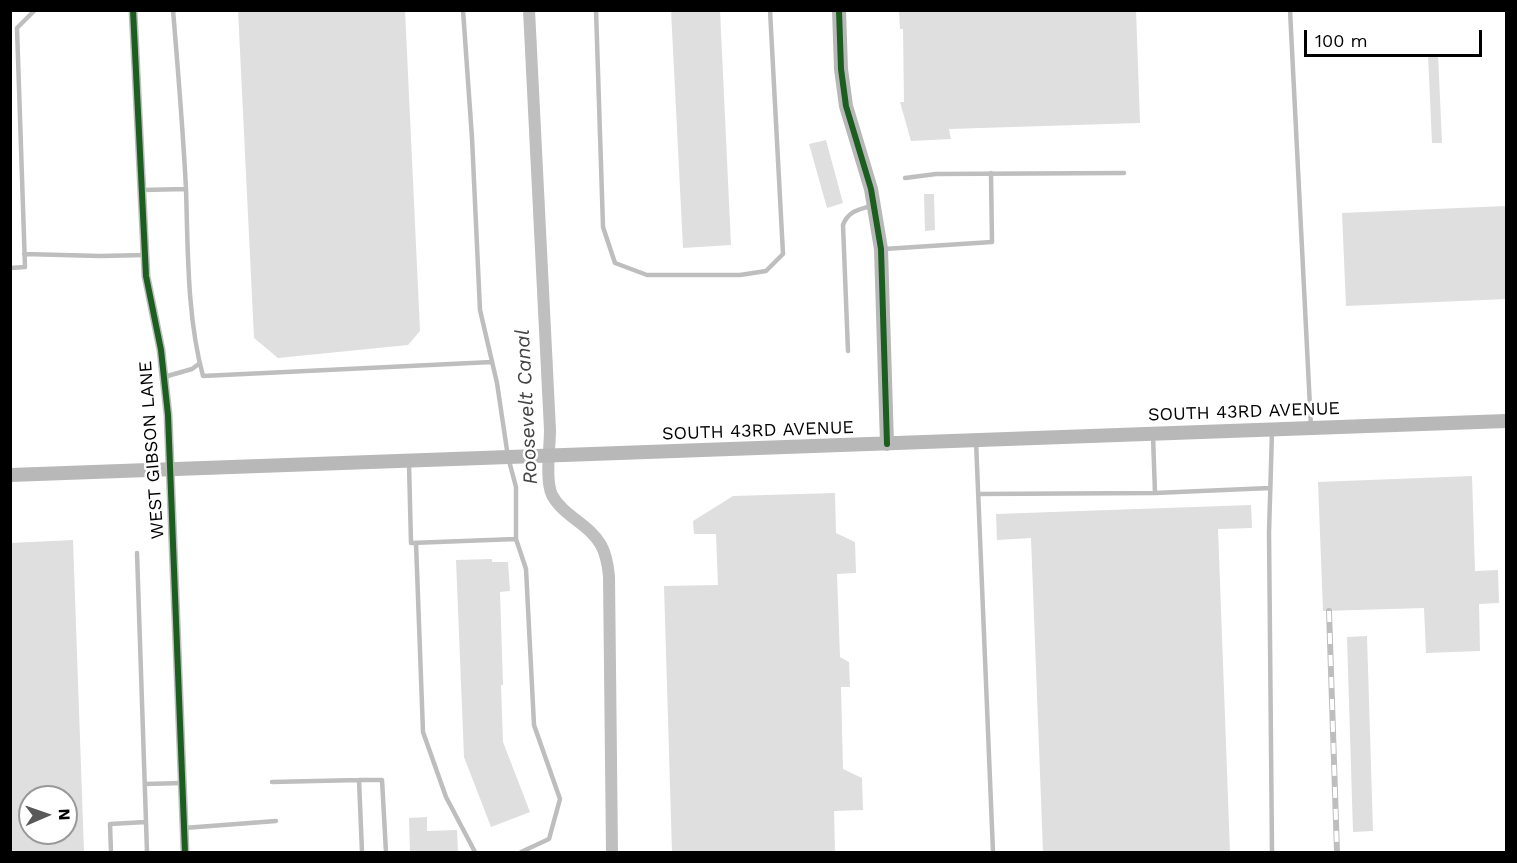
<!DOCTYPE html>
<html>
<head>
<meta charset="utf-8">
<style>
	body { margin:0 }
	#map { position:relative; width:1517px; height:863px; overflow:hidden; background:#fff; font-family:"Work Sans",sans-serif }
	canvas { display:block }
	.frame { position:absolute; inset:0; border:12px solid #000; pointer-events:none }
	.north { position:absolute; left:18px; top:785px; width:60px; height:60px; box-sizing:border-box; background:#fff; border:2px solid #999; border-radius:50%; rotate:88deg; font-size:16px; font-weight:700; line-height:24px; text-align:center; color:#000 }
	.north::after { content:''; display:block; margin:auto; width:21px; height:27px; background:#595959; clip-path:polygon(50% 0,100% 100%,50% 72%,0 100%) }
	.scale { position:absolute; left:1304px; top:30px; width:178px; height:27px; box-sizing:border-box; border:3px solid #000; border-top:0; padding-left:8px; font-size:18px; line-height:21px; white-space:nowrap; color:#000; -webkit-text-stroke:4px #fff; paint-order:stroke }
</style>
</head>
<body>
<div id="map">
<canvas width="1517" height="863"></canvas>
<div class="frame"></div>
<div class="north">N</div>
<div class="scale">100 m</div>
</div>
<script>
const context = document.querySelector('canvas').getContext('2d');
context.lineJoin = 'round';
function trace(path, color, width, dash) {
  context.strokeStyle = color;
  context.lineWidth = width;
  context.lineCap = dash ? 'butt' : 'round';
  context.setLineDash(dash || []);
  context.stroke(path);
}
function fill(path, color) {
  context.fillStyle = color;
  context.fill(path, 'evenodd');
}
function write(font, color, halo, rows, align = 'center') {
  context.font = font + ' "Work Sans",sans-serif';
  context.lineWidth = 5;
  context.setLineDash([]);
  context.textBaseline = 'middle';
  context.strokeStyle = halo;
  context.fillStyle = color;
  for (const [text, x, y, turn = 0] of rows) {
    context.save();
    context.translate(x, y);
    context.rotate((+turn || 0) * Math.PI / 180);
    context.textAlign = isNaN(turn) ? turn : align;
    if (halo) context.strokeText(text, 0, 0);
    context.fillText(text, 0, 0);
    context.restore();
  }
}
trace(new Path2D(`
	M529 10 550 430C550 447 545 480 552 495 563 516 589 524 601 545 606 554 608 566 609 576L612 852`), '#bfbfbf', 12);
fill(new Path2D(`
	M238 10H405L420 331 408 345 278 358 254 338Z
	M671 10H720L731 245 683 248Z
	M899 10H1136L1140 123 949 129 951 139 911 141 900 102H904L903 29H900Z
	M1438 54 1442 143H1432L1428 55Z
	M826 140 843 203 827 208 809 144Z
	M924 194H934L935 230 925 231Z
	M1506 206V299L1346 306 1342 213Z
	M1472 476 1475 571 1498 570 1499 603 1479 604 1480 651 1426 653 1424 608 1323 611 1318 482Z
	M835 493 836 533 855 542 856 573 837 574 840 657 849 662 850 687H841L843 769 862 778 863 810 834 811 835 852H672L664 586 718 585 716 534H694L693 521 733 496Z
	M1251 505 1252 528 1218 529 1230 852H1043L1031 538 997 540 996 514Z
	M73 540 84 852H10V543ZM30 797H66V833H30Z
	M492 559V562H508L510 591 500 592 503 685H501L503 742 530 812 491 827 464 757 456 560Z
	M1367 636 1373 831 1353 832 1347 637Z
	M427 817V831L457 830 458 852H410L409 818Z`), '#dfdfdf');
trace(new Path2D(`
	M173 10C178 70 183 129 186 189 188 251 187 317 203 376L492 362
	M596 10 603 227 615 263 647 275H740L766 271 783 254 770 10
	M1290 10 1311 427
	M905 178 936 174 1124 173
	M142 190 186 189
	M884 249 992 242 991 173
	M24 254 100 256 145 255
	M10 268 25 267 17 28 35 10
	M848 351 843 225C848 211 858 210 871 206
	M164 377 192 369 200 363
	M1272 432 1269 532 1272 852
	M1153 436 1155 493
	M976 441 993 852
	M409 464 411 543 516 539V487L508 457 497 383 480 310 472 138 463 10
	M978 494 1155 493 1270 488
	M516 539 526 569 534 725 560 799 549 839 521 852
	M416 543 423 732 446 797 475 852
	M137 553 147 852
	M272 782 359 780
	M145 784 182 783
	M184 828 276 821
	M111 852 110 824 146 822
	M362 852 359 780H382L386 852`), '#bebebe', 4.5);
trace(new Path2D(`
	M133 10 146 276 161 350 168 415 185 852`), '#bebebe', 9);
trace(new Path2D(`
	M839 10 841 69 846 106 871 189 881 249 887 444
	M10 475 1506 421`), '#b8b8b8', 14);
const rail = new Path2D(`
	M1329 611 1337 852`);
trace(rail, '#bebebe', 6);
trace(rail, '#fff', 4, [11]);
trace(new Path2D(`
	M133 10 146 276 161 350 168 415 185 852
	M839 10 841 69 846 106 871 189 881 249 887 444`), '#1b5e20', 6);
write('18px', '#000', '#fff', [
	["SOUTH 43RD AVENUE",1244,412,-2],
	["SOUTH 43RD AVENUE",758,431,-2],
	["WEST GIBSON LANE",152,450,-94]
]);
write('italic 20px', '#444', '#fff', [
	["Roosevelt Canal",527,407,-93]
]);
</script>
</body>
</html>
